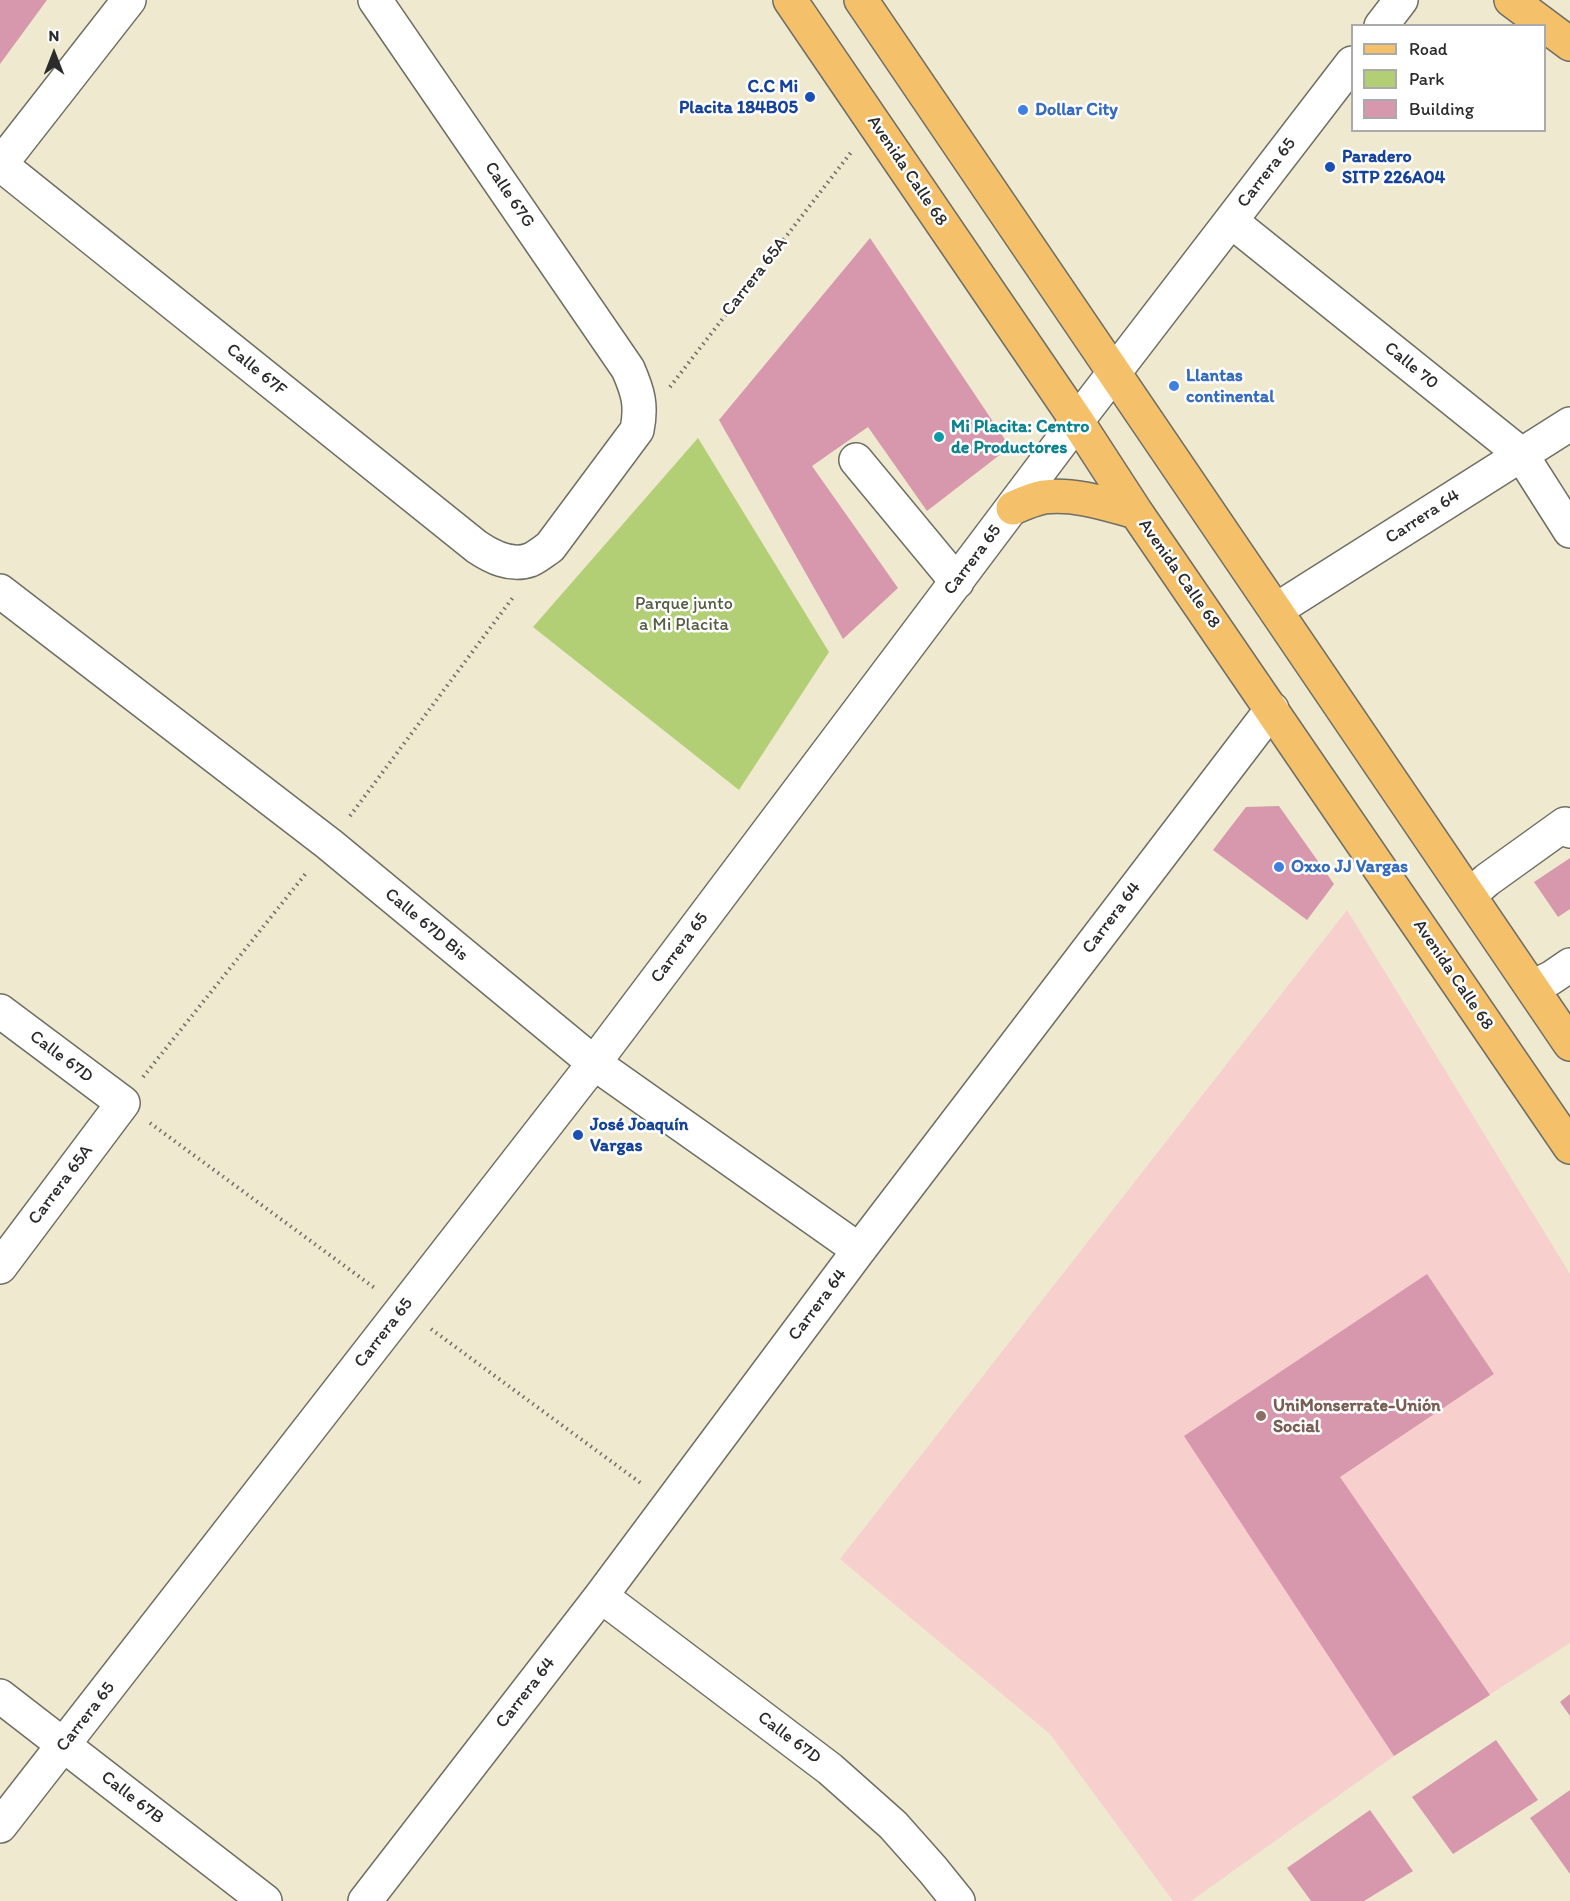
<!DOCTYPE html>
<html>
<head>
<meta charset="utf-8">
<style>
	body { margin:0 }
	#map { position:relative; width:1570px; height:1901px; overflow:hidden; background:#eee9cf; font-family:Itim,sans-serif }
	canvas { display:block }
	.legend { position:absolute; left:1351px; top:24px; width:195px; height:108px; box-sizing:border-box; background:#fff; border:2px solid #aaa; margin:0; padding:8px 10px; list-style:none; font-size:18px; color:#2b2b2b }
	.legend li { display:flex; align-items:center; gap:12px; height:30px }
	.legend b { width:30px; border:2px solid #aaa }
	.north { position:absolute; left:24px; top:24px; width:60px; height:60px; -webkit-text-stroke:4px #fff; paint-order:stroke; rotate:0deg; font-size:16px; font-weight:700; line-height:24px; text-align:center; color:#2b2b2b }
	.north::after { content:''; display:block; margin:auto; width:21px; height:27px; background:#2b2b2b; clip-path:polygon(50% 0,100% 100%,50% 72%,0 100%) }
</style>
</head>
<body>
<div id="map">
<canvas width="1570" height="1901"></canvas>
<ul class="legend">
<li><b style="height:8px;background:#f4c16a"></b>Road</li>
<li><b style="height:16px;background:#b3cf76"></b>Park</li>
<li><b style="height:16px;background:#d798ae"></b>Building</li>
</ul>
<div class="north">N</div>
</div>
<script>
const context = document.querySelector('canvas').getContext('2d');
context.lineJoin = 'round';
function fill(path, color) {
  context.fillStyle = color;
  context.fill(path, 'evenodd');
}
function trace(path, color, width, dash) {
  context.strokeStyle = color;
  context.lineWidth = width;
  context.lineCap = dash ? 'butt' : 'round';
  context.setLineDash(dash || []);
  context.stroke(path);
}
function write(font, color, halo, rows, align = 'center') {
  context.font = font + ' Itim,sans-serif';
  context.lineWidth = 5;
  context.setLineDash([]);
  context.textBaseline = 'middle';
  context.strokeStyle = halo;
  context.fillStyle = color;
  for (const [text, x, y, turn = 0] of rows) {
    context.save();
    context.translate(x, y);
    context.rotate((+turn || 0) * Math.PI / 180);
    context.textAlign = isNaN(turn) ? turn : align;
    if (halo) context.strokeText(text, 0, 0);
    context.fillText(text, 0, 0);
    context.restore();
  }
}
fill(new Path2D(`
	M1347 910 1570 1274V1643L1394 1756 1191 1901H1173L1050 1734 840 1559Z`), '#f7d0ce');
fill(new Path2D(`
	M698 438 829 652 739 790 533 627Z`), '#b3cf76');
fill(new Path2D(`
	M0 0H47L0 64Z
	M870 238 1010 447 927 511 868 427 812 466 898 588 843 639 719 420Z
	M1279 806 1334 884 1307 920 1213 850 1246 807Z
	M1570 858V909L1558 917 1534 882Z
	M1427 1274 1494 1374 1340 1477 1490 1695 1394 1756 1184 1436Z
	M1570 1694V1716L1560 1702Z
	M1496 1740 1538 1800 1453 1854 1412 1797Z
	M1570 1790V1874L1530 1818Z
	M1370 1810 1413 1871 1364 1901H1311L1287 1868Z`), '#d798ae');
const minor = new Path2D(`
	M1381 26 1401 0
	M0 164 477 547C492 557 511 567 530 560 537 557 544 551 550 547L637 430C642 405 638 392 628 369L375 0
	M0 165 129 0
	M1231 221 1521 454 1570 531
	M856 460 957 582
	M0 591 329 844 594 1063 859 1250
	M1276 610 1570 424
	M1470 895 1487 880 1565 824 1570 831
	M1532 987 1551 978 1570 965
	M0 1011 123 1103 0 1267
	M601 1596 830 1769 893 1825 933 1870 958 1901
	M0 1696 265 1901
	M0 1826 594 1063 1077 421 1352 63
	M365 1901 601 1596 859 1250 1272 709`);
const major = new Path2D(`
	M790 0 1077 421 1136 512 1570 1147
	M861 0 1570 1044
	M1511 0 1570 44
	M1013 508C1022 504 1033 499 1044 497 1074 493 1107 504 1136 512`);
trace(minor, '#6f6e64', 36);
trace(major, '#6f6e64', 36);
trace(new Path2D(`
	M670 387 852 151
	M350 816 514 596
	M143 1077 307 872
	M150 1123 376 1289
	M431 1329 642 1484`), '#6f6e64', 4, [1.5, 4.5]);
trace(minor, '#fff', 33);
trace(major, '#f4c16a', 33);
for (const [x, y, r, color] of [
	[810,97,6,"#1a4fb4"],
	[1023,110,6,"#3f7fe0"],
	[1330,167,6,"#1a4fb4"],
	[1174,386,6,"#3f7fe0"],
	[939,437,6,"#0f9aa8"],
	[1279,867,6,"#3f7fe0"],
	[578,1135,6,"#1a4fb4"],
	[1261,1416,6,"#8d6e63"]
]) {
  const dot = new Path2D();
  dot.arc(x, y, r, 0, 2 * Math.PI);
  context.fillStyle = color;
  context.fill(dot);
  trace(dot, '#fff', 2);
}
write('bold 18px', '#164399', '#fff', [
	["C.C Mi",798,87,"right"],
	["Placita 184B05",798,108,"right"],
	["Paradero",1342,157],
	["SITP 226A04",1342,178],
	["José Joaquín",590,1125],
	["Vargas",590,1146]
], 'left');
write('bold 18px', '#366cbe', '#fff', [
	["Dollar City",1035,110],
	["Llantas",1186,376],
	["continental",1186,397],
	["Oxxo JJ Vargas",1291,867]
], 'left');
write('18px', '#2b2b2b', '#fff', [
	["Avenida Calle 68",907,171,56],
	["Carrera 65",1267,173,-52],
	["Calle 67G",509,195,56],
	["Carrera 65A",755,277,-52],
	["Calle 70",1411,366,39],
	["Calle 67F",256,370,39],
	["Carrera 64",1423,517,-33],
	["Carrera 65",973,560,-53],
	["Avenida Calle 68",1179,574,55],
	["Carrera 64",1112,918,-53],
	["Calle 67D Bis",426,925,40],
	["Carrera 65",680,948,-53],
	["Avenida Calle 68",1453,975,56],
	["Calle 67D",61,1057,37],
	["Carrera 65A",61,1185,-53],
	["Carrera 64",818,1305,-53],
	["Carrera 65",384,1333,-52],
	["Carrera 64",526,1693,-52],
	["Carrera 65",86,1717,-52],
	["Calle 67D",789,1738,37],
	["Calle 67B",132,1798,38]
]);
write('bold 18px', '#0d838f', '#fff', [
	["Mi Placita: Centro",951,427],
	["de Productores",951,448]
], 'left');
write('18px', '#545c42', '#fff', [
	["Parque junto",684,604],
	["a Mi Placita",684,625]
]);
write('bold 18px', '#785e54', '#fff', [
	["UniMonserrate-Unión",1273,1406],
	["Social",1273,1427]
], 'left');
</script>
</body>
</html>
